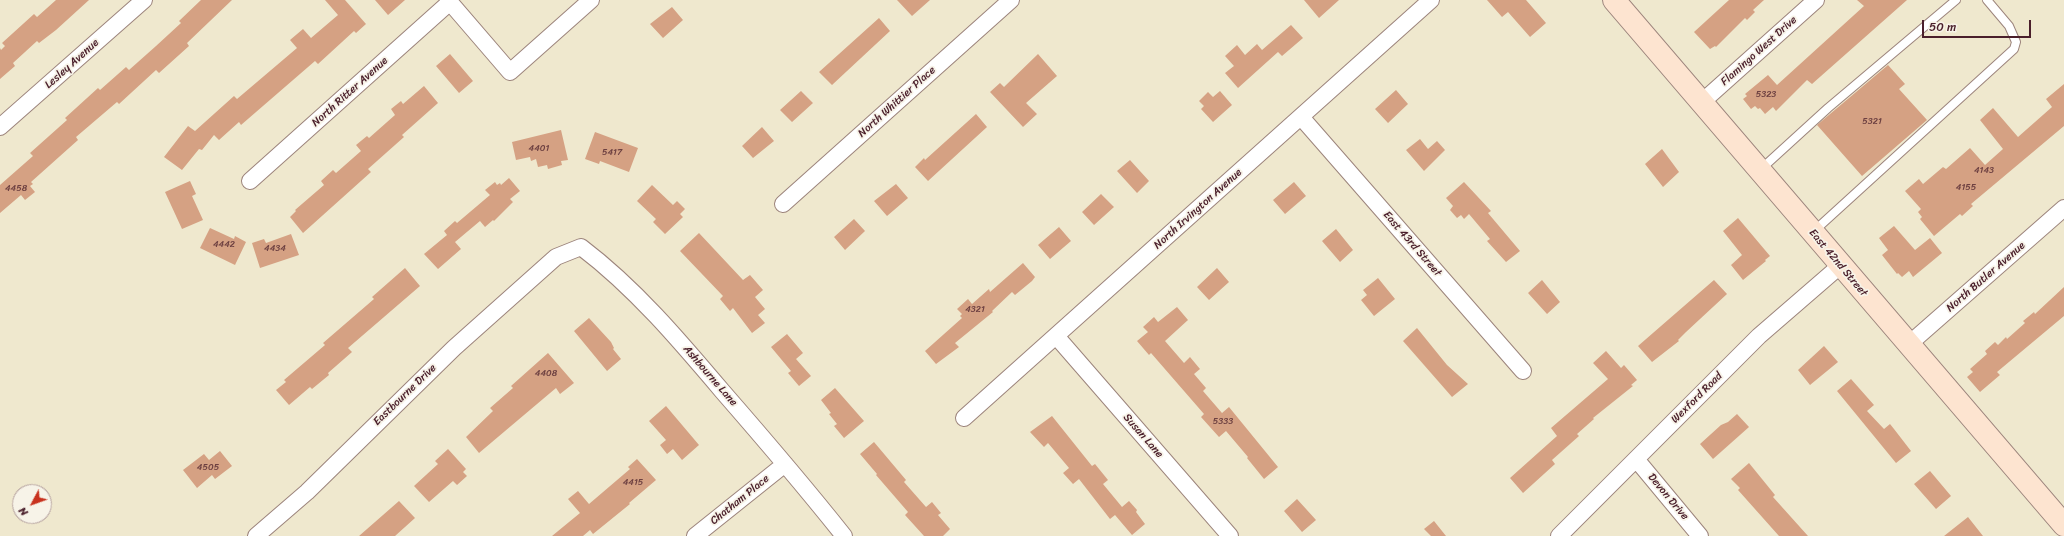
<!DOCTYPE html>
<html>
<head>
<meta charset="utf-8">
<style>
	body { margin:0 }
	#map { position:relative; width:2064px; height:536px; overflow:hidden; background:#efe8ce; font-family:Sriracha,sans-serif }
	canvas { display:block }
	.north { position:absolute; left:12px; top:484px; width:40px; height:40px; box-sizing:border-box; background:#f7f3e8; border:1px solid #b29e9c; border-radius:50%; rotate:229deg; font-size:11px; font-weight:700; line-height:16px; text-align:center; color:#4a1f2b }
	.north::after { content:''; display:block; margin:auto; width:14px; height:18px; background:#c8321e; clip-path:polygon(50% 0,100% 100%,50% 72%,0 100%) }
	.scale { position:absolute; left:1922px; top:20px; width:109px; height:18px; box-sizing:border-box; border:2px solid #4a1f2b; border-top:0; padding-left:5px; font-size:12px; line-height:14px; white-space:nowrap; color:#4a1f2b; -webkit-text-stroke:3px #f7f3e8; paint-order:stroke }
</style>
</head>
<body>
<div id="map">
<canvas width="2064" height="536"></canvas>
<div class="north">N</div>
<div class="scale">50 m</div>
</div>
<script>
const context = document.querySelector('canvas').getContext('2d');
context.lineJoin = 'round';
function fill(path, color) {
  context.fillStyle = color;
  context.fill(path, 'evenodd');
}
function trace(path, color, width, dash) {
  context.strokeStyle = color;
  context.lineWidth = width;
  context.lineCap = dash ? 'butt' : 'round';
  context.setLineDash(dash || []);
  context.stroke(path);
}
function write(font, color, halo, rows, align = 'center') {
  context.font = font + ' Sriracha,sans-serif';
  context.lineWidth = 3.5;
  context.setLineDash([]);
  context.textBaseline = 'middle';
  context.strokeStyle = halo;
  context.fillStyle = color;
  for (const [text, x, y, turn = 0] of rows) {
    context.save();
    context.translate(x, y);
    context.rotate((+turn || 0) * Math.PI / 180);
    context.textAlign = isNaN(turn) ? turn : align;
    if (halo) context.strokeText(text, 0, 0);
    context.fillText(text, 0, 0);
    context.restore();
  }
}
fill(new Path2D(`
	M56 0H89L56 30 39 43 37 41 13 63 15 66 0 79V48L1 50 5 46 2 43 34 14 37 17Z
	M201 0H232L187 43 189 46 159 73 156 70 119 104 117 102 76 137 78 140 31 182 33 184 30 186 35 192 25 200 21 195 0 213V185L33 156 30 153 67 120 65 118 98 88 100 90 126 67 129 70 156 46 181 23 179 21Z
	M325 0H345L366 24 356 33 354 31 318 64 315 61 241 125 239 122 219 140 214 135 202 150 199 149 182 170 164 157 188 126 195 131 234 96 237 99 297 48 290 40 303 29 311 38 338 15Z
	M375 0H405L388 15Z
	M897 0H930L912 16Z
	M1304 0H1339L1319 18Z
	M1487 0H1526L1546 23 1530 37 1508 12 1502 17Z
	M1729 0H1764L1753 10 1755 12 1747 20 1745 18 1716 47 1715 46 1710 49 1694 32Z
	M1857 0H1907L1812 84 1807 80 1776 111 1773 107 1765 114 1760 108 1758 109 1755 106 1751 109 1743 99 1747 96 1745 94 1768 75 1777 85 1864 6Z
	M672 7 683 20 663 38 650 24Z
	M879 18 890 31 832 85 819 72Z
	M1291 25 1303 38 1282 56 1278 52 1238 88 1225 73 1234 66 1225 56 1237 45 1245 55 1257 44 1262 50Z
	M450 54 473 81 459 93 436 66Z
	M1038 54 1057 76 1026 103 1037 114 1023 127 990 92 1000 83 1004 87Z
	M1888 65 1905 84 1899 89 1927 120 1862 176 1817 125Z
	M2064 84V126L1971 204 1973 206 1962 216 1960 214 1934 236 1920 219 1922 217 1918 212 1921 209 1905 191 1919 179 1923 184 1943 167 1946 169 1970 148 1985 165 2003 149 1980 120 1993 108 2018 137 2052 107 2046 99Z
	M424 86 438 103 402 135 404 137 368 169 371 172 303 233 290 217 296 211 295 210 324 185 321 181 333 170 336 173 361 151 356 145 367 136 369 138 395 115 391 109 401 101 403 104Z
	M1396 90 1408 104 1388 123 1375 109Z
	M801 91 813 103 792 122 780 110Z
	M1220 91 1232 105 1213 122 1201 109 1204 106 1199 101 1208 92 1213 97Z
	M976 114 987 127 928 181 915 167 924 158 925 160Z
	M762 127 774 141 753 158 742 146Z
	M561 130 568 160 561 161 562 165 548 169 547 165 538 167 536 159 531 161 530 157 516 160 512 142Z
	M595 132 638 148 629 172 600 161 599 164 585 159Z
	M1420 139 1428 149 1437 141 1445 150 1424 171 1406 150Z
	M1662 149 1679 172 1663 187 1645 164Z
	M1130 160 1149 181 1137 193 1117 171Z
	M509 178 520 191 510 199 513 202 494 221 493 220 485 227 480 221 455 242 461 249 438 269 424 254 447 235 444 231 455 221 457 223 490 195 485 190 495 182 497 185 500 183 501 185Z
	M190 181 196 194 192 196 203 220 182 229 165 192Z
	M1294 182 1306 196 1285 214 1273 200Z
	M1464 182 1491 211 1488 213 1520 251 1506 262 1487 241 1490 239 1469 214 1464 219 1461 215 1457 218 1450 210 1453 206 1446 198Z
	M896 184 908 198 887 216 874 201Z
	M652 185 673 205 677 201 685 209 680 214 683 217 665 234 653 222 656 219 637 201Z
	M1101 194 1114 207 1094 225 1082 212Z
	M1738 218 1770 256 1765 260 1766 261 1743 280 1731 265 1742 255 1723 231Z
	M854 219 865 231 845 250 834 237Z
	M1894 226 1915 250 1930 238 1942 253 1913 277 1909 271 1902 277 1898 273 1897 274 1882 255 1888 250 1879 238Z
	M1059 227 1071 241 1050 259 1038 245Z
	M210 228 234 239 235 236 246 242 235 265 200 248Z
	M1336 229 1353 250 1340 262 1322 241Z
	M699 233 743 280 750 275 763 290 755 297 765 309 758 315 765 323 752 333 733 308 730 311 720 299 723 296 680 251Z
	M291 234 299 255 260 268 252 243 264 239 266 243Z
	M1023 263 1035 277 1032 281 1015 295 1012 292 992 311 993 312 955 343 959 347 936 364 925 351 962 318 960 316 962 314 957 309 968 299 972 304 989 289 990 292Z
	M405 268 420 286 348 348 352 352 328 373 329 375 312 389 310 387 289 405 276 390 286 382 284 380 325 345 323 343 374 299 372 297Z
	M1217 268 1229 282 1209 300 1197 287Z
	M1378 278 1395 299 1374 316 1361 300 1367 295 1363 290Z
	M1542 280 1560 302 1547 314 1528 293Z
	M1714 280 1727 294 1686 332 1678 340 1679 341 1652 362 1638 346Z
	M2064 287V316L1997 372 2000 375 1980 392 1967 377 1973 372 1970 369 1987 354 1985 351 1995 342 1998 345 2006 337 2007 339 2025 323 2023 321 2034 312 2035 314Z
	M1177 307 1188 320 1165 341 1184 363 1190 357 1200 369 1194 374 1206 388 1203 391 1222 413 1229 407 1278 467 1264 479 1247 458 1248 457 1226 431 1219 437 1201 417 1204 414 1151 353 1149 355 1137 341 1148 332 1143 327 1154 317 1158 322Z
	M589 318 611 342 614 348 613 349 621 359 607 371 574 331Z
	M1417 328 1447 365 1468 384 1452 397 1403 341Z
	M787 334 803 353 796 359 811 376 799 386 788 373 791 371 771 347Z
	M1824 346 1838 362 1810 385 1798 370Z
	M1606 351 1621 368 1624 365 1637 380 1631 385 1633 386 1593 418 1594 419 1577 434 1579 436 1552 460 1555 464 1523 493 1510 478 1557 436 1551 428 1608 379 1593 363Z
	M548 353 574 383 560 394 556 388 479 453 466 437 493 411 490 408 513 388 511 386Z
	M1851 379 1874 405 1867 411 1884 429 1890 424 1894 429 1911 451 1896 463 1837 391Z
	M835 388 864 421 844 438 834 426 837 424 829 414 831 413 821 400Z
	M666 406 699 445 682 460 673 449 667 454 660 445 666 440 649 421Z
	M1737 414 1749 427 1713 459 1700 444 1721 425 1728 422Z
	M1052 416 1092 466 1095 464 1108 480 1103 484 1122 507 1129 501 1137 510 1136 512 1145 524 1132 535 1115 515 1110 519 1079 479 1073 484 1063 473 1069 468 1048 443 1044 447 1030 432Z
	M874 442 906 480 904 482 926 507 932 502 941 513 938 515 950 529 943 536H924L905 515 908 512 876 475 877 474 860 454Z
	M448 449 466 469 463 472 467 476 457 485 453 481 429 502 414 486 438 464 435 461Z
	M220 451 232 466 215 479 212 475 197 488 183 470 204 454 209 460Z
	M637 459 656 480 629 503 630 504 593 534 590 530 583 536H552L580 513 568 499 578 491 589 504 630 469 628 467Z
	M1749 463 1775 495 1773 497 1808 536H1779L1738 490 1740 488 1731 479Z
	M1930 471 1951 496 1936 509 1914 484Z
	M1297 499 1316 520 1302 532 1284 511Z
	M399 501 415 518 395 536H359Z
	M1968 517 1983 536H1944Z
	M1434 521 1446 536H1431L1424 529Z`), '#d5a183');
const lane = new Path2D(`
	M1760 170 1828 108 1956 0
	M1813 232 2014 49 2016 42 2009 26 1987 0`);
const street = new Path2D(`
	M448 0 510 72 591 0
	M1702 102 1816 0
	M1301 117 1523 371
	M0 127 144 0
	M250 181 450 2
	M783 204 1011 0
	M1056 336 1230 536
	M1908 345 2064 208
	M964 418 1431 0
	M1636 459 1700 536
	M256 536 307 492 454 348 556 257 581 247C635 288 679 340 723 392 764 439 805 487 844 536
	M695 536 785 464
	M1559 536 1759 336 1841 265`);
const secondary = new Path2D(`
	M1614 0 2064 525`);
trace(lane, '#9c847c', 10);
trace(street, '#9c847c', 18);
trace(secondary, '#9c847c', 24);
trace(lane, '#fff', 8);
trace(street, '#fff', 16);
trace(secondary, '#fde4d0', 22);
write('9px', '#6d4041', null, [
	["5323",1766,95],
	["5321",1872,122],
	["4401",539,149],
	["5417",612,153],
	["4143",1984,171],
	["4155",1966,188],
	["4458",16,189],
	["4442",224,245],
	["4434",275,249],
	["4321",975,310],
	["4408",546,374],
	["5333",1223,422],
	["4505",208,468],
	["4415",633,483]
]);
write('11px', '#4a1f2b', '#f7f3e8', [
	["Flamingo West Drive",1759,51,-42],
	["Lesley Avenue",72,64,-42],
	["North Ritter Avenue",350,92,-42],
	["North Whittier Place",897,102,-42],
	["North Irvington Avenue",1198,209,-42],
	["East 43rd Street",1412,244,49],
	["East 42nd Street",1838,263,50],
	["North Butler Avenue",1986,277,-41],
	["Ashbourne Lane",710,376,49],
	["Eastbourne Drive",405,395,-44],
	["Wexford Road",1697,398,-45],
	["Susan Lane",1143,436,49],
	["Devon Drive",1668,497,50],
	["Chatham Place",740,500,-39]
]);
</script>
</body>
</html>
